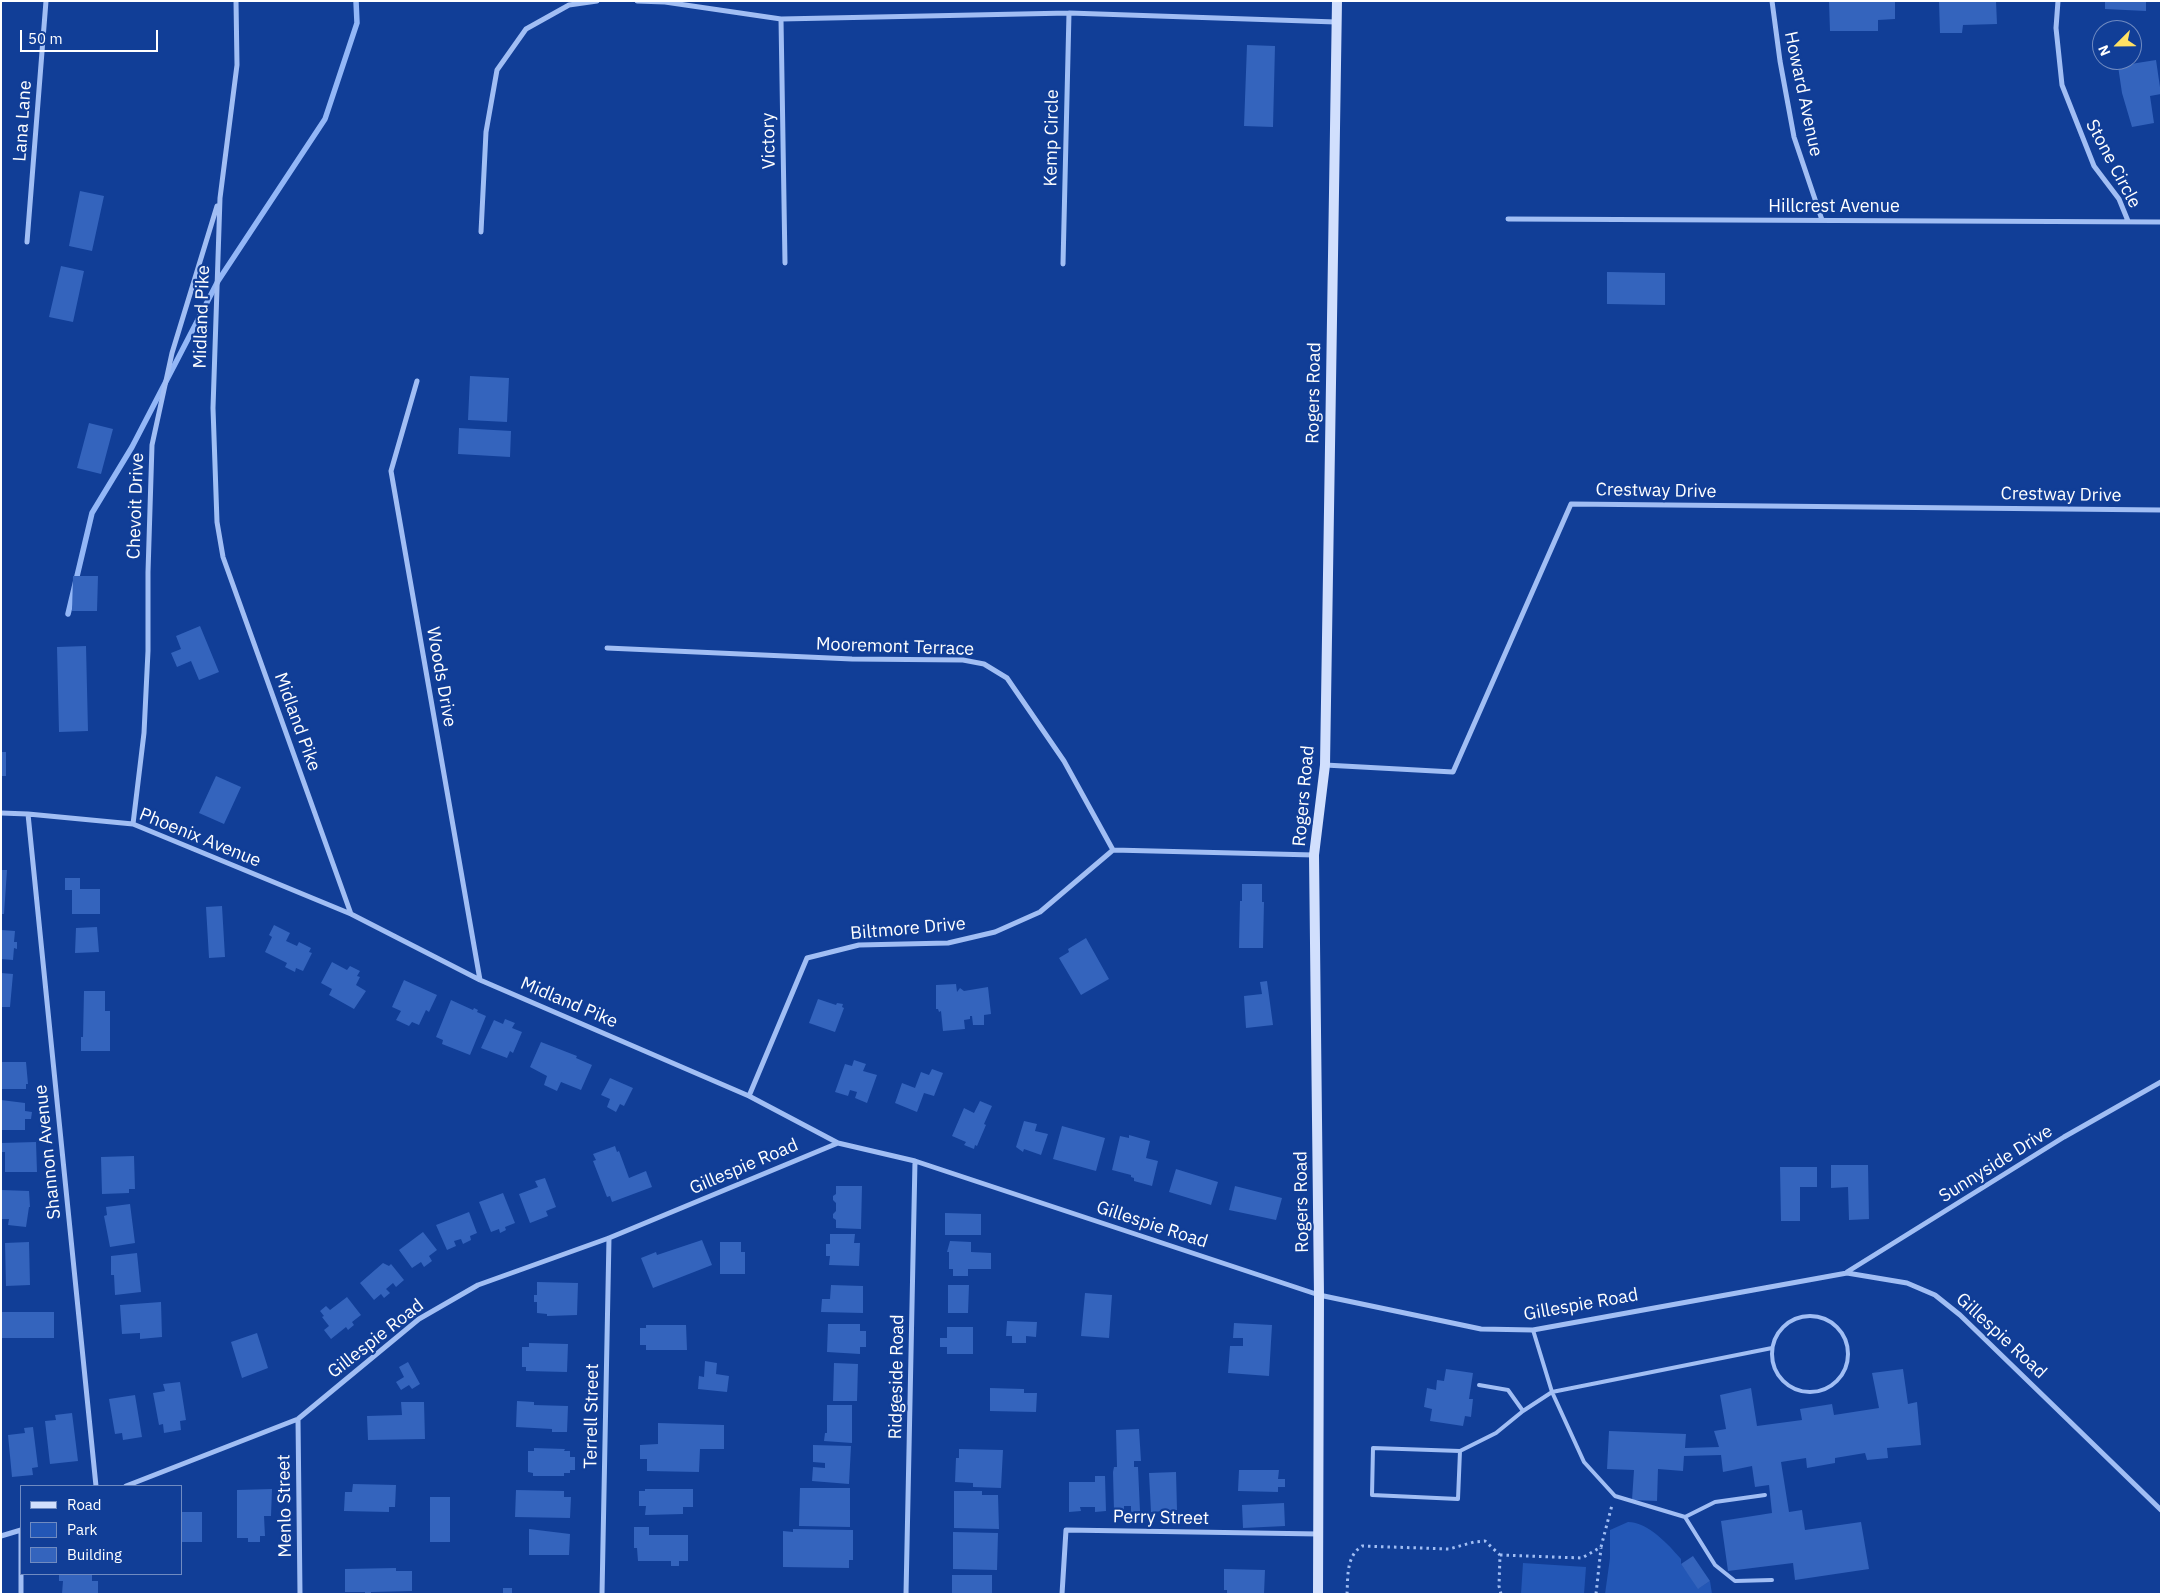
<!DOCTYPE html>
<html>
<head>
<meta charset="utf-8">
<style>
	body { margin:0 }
	#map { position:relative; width:2162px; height:1595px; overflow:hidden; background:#113e97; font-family:"IBM Plex Sans",sans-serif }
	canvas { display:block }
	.frame { position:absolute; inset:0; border:2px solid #fff; pointer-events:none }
	.legend { position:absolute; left:20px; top:1485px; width:162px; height:90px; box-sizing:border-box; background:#113e97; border:1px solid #708bc1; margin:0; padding:6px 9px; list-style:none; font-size:15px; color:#fff }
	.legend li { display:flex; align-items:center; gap:10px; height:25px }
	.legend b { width:25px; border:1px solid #708bc1 }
	.north { position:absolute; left:2092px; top:20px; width:50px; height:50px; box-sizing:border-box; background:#113e97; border:1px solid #708bc1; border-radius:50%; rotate:247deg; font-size:14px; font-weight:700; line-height:20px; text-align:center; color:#fff }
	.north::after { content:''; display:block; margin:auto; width:18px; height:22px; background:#ffe164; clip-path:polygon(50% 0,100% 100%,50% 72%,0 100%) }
	.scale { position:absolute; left:20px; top:30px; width:138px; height:22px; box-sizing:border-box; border:2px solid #fff; border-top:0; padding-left:6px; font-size:15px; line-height:18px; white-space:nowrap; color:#fff; -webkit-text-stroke:4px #113e97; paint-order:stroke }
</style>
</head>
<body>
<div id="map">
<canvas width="2162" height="1595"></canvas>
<div class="frame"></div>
<ul class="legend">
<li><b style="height:6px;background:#d1dffd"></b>Road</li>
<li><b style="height:14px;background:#2357b6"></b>Park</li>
<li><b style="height:14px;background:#3464bd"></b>Building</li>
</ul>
<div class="north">N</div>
<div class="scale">50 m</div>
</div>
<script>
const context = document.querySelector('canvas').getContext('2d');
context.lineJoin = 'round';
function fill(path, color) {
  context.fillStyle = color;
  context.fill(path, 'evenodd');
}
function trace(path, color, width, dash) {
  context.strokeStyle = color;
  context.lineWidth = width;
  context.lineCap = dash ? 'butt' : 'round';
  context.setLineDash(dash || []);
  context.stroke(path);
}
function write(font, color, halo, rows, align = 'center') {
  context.font = font + ' "IBM Plex Sans",sans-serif';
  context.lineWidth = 4.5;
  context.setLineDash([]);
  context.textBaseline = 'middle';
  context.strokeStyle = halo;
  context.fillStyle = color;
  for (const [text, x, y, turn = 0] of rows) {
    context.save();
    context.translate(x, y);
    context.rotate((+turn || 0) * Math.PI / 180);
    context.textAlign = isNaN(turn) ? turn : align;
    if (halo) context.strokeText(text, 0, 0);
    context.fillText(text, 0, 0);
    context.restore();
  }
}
fill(new Path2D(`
	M1628 1522C1648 1522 1669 1545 1681 1559V1564L1699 1588 1710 1581 1712 1594H1605L1610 1558V1530Z
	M1523 1563 1586 1567 1584 1594H1521Z`), '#2357b6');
trace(new Path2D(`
	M68 614 92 513 132 447 218 281 325 119 357 23 356 1`), '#93b7f7', 5.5);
fill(new Path2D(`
	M1829 1H1895V19L1878 20V31H1830Z
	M1939 1H1996L1997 24 1963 25 1962 33H1940Z
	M2105 1H2146V11L2105 9Z
	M1247 45 1275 46 1273 127 1244 126Z
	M2156 60 2161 94 2150 96 2154 123 2132 127 2122 93 2118 66Z
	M80 191 104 196 92 251 69 246Z
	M61 266 84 271 73 322 49 317Z
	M1607 272 1665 273V305L1607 304Z
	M470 376 509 378 507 422 468 420Z
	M89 423 113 429 101 474 77 468Z
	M459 428 511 431 510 457 458 454Z
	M73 576H98L97 611H72Z
	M200 626 219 672 199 680 191 661 177 667 171 653 181 649 176 636Z
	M86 646 88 731 59 732 57 647Z
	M1 752H6V776H1Z
	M216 776 241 787 224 824 199 813Z
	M1 870H7L4 914H1Z
	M65 878H80V889H100V914H72V890H65Z
	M1242 884H1262V902H1264L1263 948H1239L1240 901H1242Z
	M222 906 225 957 209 958 206 907Z
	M274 925 290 933 286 941 297 946 299 942 311 948 309 952 312 953 303 971 296 968 295 972 285 967 287 963 265 952 272 937 269 935Z
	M97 927 99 952 75 953 76 928Z
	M1 930 15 931 14 942H17V949L14 948 13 960 1 959Z
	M1086 938 1109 979 1081 995 1059 958 1069 952 1068 949Z
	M332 962 347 970 350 966 360 971 357 976 360 977 356 985 366 991 354 1009 329 995 332 989 321 983Z
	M1 973 13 974 10 1007H1Z
	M404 980 437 995 429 1012 426 1010 419 1025 412 1022 409 1026 396 1020 401 1011 392 1007Z
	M1267 981 1273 1025 1246 1028 1244 996 1262 994 1260 982Z
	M956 984 957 992 960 988 964 991 988 987 991 1014 984 1015V1025H973L972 1016H970V1019L964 1020 965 1029 943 1031 941 1011 939 1012 938 1009H936V985Z
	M84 991H105V1011H110V1051H81V1037H83Z
	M818 999 836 1005 837 1003 843 1004 842 1007 844 1008 835 1032 809 1023Z
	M451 1000 473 1010 474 1008 478 1010 477 1012 486 1016 470 1055 442 1044 443 1040 436 1037Z
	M505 1019 515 1023 512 1028 522 1032 513 1053 510 1051 507 1058 481 1048 494 1020 503 1024Z
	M541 1042 577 1056 576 1058 592 1065 581 1090 561 1082 557 1091 544 1085 547 1076 530 1067Z
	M854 1060 866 1064 863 1071 877 1075 867 1103 855 1098 857 1092 850 1090 848 1096 835 1092 845 1064 852 1066Z
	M1 1062H26L28 1084H26V1089H1Z
	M932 1069 943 1073 934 1096 924 1093 917 1112 895 1103 902 1083 915 1088 921 1072 929 1075Z
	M610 1078 633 1088 624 1106 620 1104 616 1112 607 1107 610 1099 601 1095Z
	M1 1100 25 1103V1111L32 1112 31 1119H25V1130H1Z
	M980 1101 992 1106 984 1124 986 1125 977 1146 975 1145 974 1149 964 1145 966 1142 952 1136 964 1108 974 1113Z
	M1024 1121 1037 1124 1035 1131 1048 1134 1041 1155 1024 1149 1023 1152 1016 1147Z
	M1062 1126 1105 1138 1096 1171 1053 1159Z
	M1129 1135 1150 1141 1146 1158 1158 1161 1152 1186 1134 1181V1178L1131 1177V1175L1112 1170 1120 1136 1129 1138Z
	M36 1142 37 1172H5V1152H1V1143Z
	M615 1146 617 1152 619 1151 629 1178 646 1171 652 1187 612 1202 610 1196 607 1197 593 1161 596 1160 593 1154Z
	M134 1156 135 1189H129V1193L102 1194 101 1157Z
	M1831 1165H1868L1869 1219 1849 1220 1848 1187 1831 1188Z
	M1780 1167H1817V1187H1800V1221H1781Z
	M1176 1169 1218 1182 1211 1205 1169 1192Z
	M545 1178 556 1207 546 1211 548 1216 530 1223 519 1194 538 1187 535 1181Z
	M836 1186H862L861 1229 836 1228V1220L833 1218V1214L836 1211V1203L833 1200V1196L836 1194Z
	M1235 1186 1282 1198 1276 1220 1229 1210Z
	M1 1190 29 1191 30 1207H29L26 1227 8 1225 9 1219H1Z
	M503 1193 515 1223 505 1227 506 1230 500 1233 499 1229 491 1232 479 1202Z
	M130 1204 135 1243 110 1247 104 1216 107 1215 106 1207Z
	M469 1212 477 1233 470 1236 471 1240 463 1244 461 1239 454 1241 456 1246 447 1250 436 1225Z
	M945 1213 981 1214V1235H945Z
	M423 1232 437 1250 429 1256 432 1261 424 1267 421 1262 412 1268 399 1250Z
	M830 1234H855L854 1243H860L859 1266 829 1265 830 1256H826V1244H830Z
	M702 1240 712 1265 653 1288 641 1258 656 1252 657 1255Z
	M950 1241 971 1242V1252L991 1253V1269H968V1276H953V1269H949V1252H947Z
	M29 1242 30 1285 6 1286 5 1243Z
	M720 1242H741V1252H745V1274H720Z
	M137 1253 141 1292 115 1295 114 1275H111V1256Z
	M383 1263 389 1266 391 1264 404 1280 396 1287 393 1283 386 1289 390 1293 384 1298 381 1294 374 1300 360 1283Z
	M537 1282 578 1283 577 1315 547 1316V1314L537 1313V1302H534V1295H537Z
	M831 1285 863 1286V1313L821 1312 822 1299H830Z
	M948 1285H969L968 1313H948Z
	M1085 1293 1112 1295 1109 1338 1081 1336Z
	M347 1297 361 1315 352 1322 354 1325 348 1330 346 1327 331 1339 324 1330 329 1326 322 1317 324 1316 320 1311 326 1306 330 1310Z
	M161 1302 162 1337 140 1339V1333L122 1334 120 1305Z
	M1 1312H54V1338H1Z
	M1007 1321 1037 1322 1036 1337 1026 1336V1343H1012V1336H1006Z
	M1234 1323 1272 1325 1269 1376 1228 1373 1230 1346H1243V1338H1233Z
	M828 1324H860V1331H866V1347H860V1354L827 1352Z
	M646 1325H686L687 1350H646V1345H640V1328H646Z
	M947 1327H973V1354H947V1347H940V1338H947Z
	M257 1333 268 1368 242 1378 231 1342Z
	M529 1343 568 1344 567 1372 526 1371V1367H522V1347H529Z
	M705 1361 717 1363 716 1374 729 1376 727 1392 698 1389 699 1376 704 1377Z
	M408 1362 420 1384 412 1389 409 1385 401 1390 396 1382 404 1377 399 1367Z
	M834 1363 858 1364 857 1401H833Z
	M1446 1369 1473 1373 1469 1399H1473L1471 1417 1465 1416 1463 1426 1430 1421 1432 1409 1424 1407 1427 1388 1436 1390 1437 1380 1444 1381Z
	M1903 1369 1908 1404 1917 1402 1921 1445 1887 1448 1888 1458 1867 1460 1865 1453 1835 1458V1463L1807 1468 1806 1458 1781 1462 1789 1512 1802 1510 1805 1530 1861 1522 1869 1569 1795 1580 1793 1563 1728 1571 1721 1521 1772 1513 1769 1485 1755 1487 1752 1466 1723 1472 1721 1455 1684 1456 1683 1471 1658 1469 1657 1501 1632 1500 1634 1470 1607 1469 1609 1431 1686 1434 1685 1448 1719 1447 1714 1431 1726 1429 1720 1395 1751 1388 1757 1426 1802 1420 1800 1409 1832 1404 1834 1415 1879 1408 1872 1373Z
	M180 1382 186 1420 180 1421 181 1430 164 1433 163 1424 159 1425 153 1393 165 1391 163 1384Z
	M990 1388 1024 1389V1393H1037L1036 1412 990 1411Z
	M135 1395 142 1437 123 1440 122 1433 115 1434 109 1399Z
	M517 1401 534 1402V1405L568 1406 567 1432H552V1429L516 1427Z
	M401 1402H424L425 1439 368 1440 367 1416 402 1415Z
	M827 1405H852V1443L824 1441 825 1433H827Z
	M72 1413 78 1461 50 1464 45 1421 56 1420 55 1415Z
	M658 1423 724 1425V1449H700L699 1472 647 1471V1459H640V1445L658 1444Z
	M33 1427 38 1467 32 1468 33 1475 12 1477 8 1435 25 1433 24 1428Z
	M1139 1429 1141 1461H1134V1467H1138L1140 1511 1131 1512V1506H1124V1511H1114L1113 1472 1114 1467H1117L1116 1430Z
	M813 1445 851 1446 849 1484 812 1481 813 1467 825 1468V1463L813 1462Z
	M534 1448 565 1449 564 1451H570V1457H575V1470H570V1473H564V1476H533V1473L528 1472V1451H534Z
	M959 1449 1003 1450 1001 1488 973 1487V1483L955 1482 956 1458H959Z
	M1239 1470H1279L1278 1479H1285V1487H1278V1492L1238 1491Z
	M1176 1472 1177 1510 1151 1512 1149 1473Z
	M1095 1476H1105L1106 1511 1095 1512V1507H1080L1081 1511 1069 1512V1482H1095Z
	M353 1484 396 1485 395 1507H389V1512L344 1511 345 1492H352Z
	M800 1488H850V1527L799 1526Z
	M272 1489 271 1516H264L265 1536H260V1542H248V1538H237V1490Z
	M645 1489H693V1507H683V1514L645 1515 646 1506H639V1491H645Z
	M516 1490 564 1491V1497H571L570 1518 515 1517Z
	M954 1491H982V1495H998L999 1529 954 1528Z
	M430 1497H450V1542H430Z
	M1284 1503 1285 1526 1243 1528 1242 1505Z
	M181 1512H202V1542H181Z
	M634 1527H649V1535H688V1561H679V1566H671V1561H638L637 1548H634Z
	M529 1529 570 1534 569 1555H529Z
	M793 1529 853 1530V1560H849V1568L783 1567V1531L793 1532Z
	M953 1532 998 1533 997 1570 953 1569Z
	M1693 1556 1710 1581 1698 1589 1681 1564Z
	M396 1568V1571H412V1591L371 1592V1594H365V1592H345V1569Z
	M1224 1569 1265 1570 1264 1594H1227V1590H1224Z
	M59 1574H92V1581H98V1594H62L63 1581H59Z
	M952 1575H992V1594H952Z
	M503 1588H512V1594H503Z`), '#3464bd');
trace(new Path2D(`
	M1500 1555 1582 1558 1601 1547 1612 1505
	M1347 1594C1348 1577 1346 1556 1362 1546L1449 1549 1474 1542 1485 1541 1500 1555 1499 1586 1501 1594
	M1596 1594 1601 1548`), '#a1bef4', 3, [2.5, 4]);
trace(new Path2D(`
	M1772 1354a38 38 0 1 1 76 0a38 38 0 1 1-76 0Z
	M1533 1330 1552 1392 1772 1348
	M1479 1385 1508 1390 1523 1411
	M1460 1451 1458 1499 1372 1495 1373 1448 1460 1451 1496 1433 1523 1411 1552 1392 1584 1462 1615 1496 1685 1517 1715 1565 1735 1581 1772 1580
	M1685 1517 1715 1502 1765 1495`), '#a1bef4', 4);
trace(new Path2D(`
	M236 1 237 65 220 198 213 408 217 522 223 557 351 914
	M637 1 665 2 781 19 1069 13 1336 22
	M1772 1 1780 61 1794 137 1822 220
	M2058 1 2056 28 2062 85 2094 166 2119 199 2128 221
	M781 19 785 263
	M1508 219 2161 222
	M481 232 486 132 497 70 526 29 569 5 597 1
	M27 242 46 1
	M1063 264 1069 13
	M417 381 391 471 480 980
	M607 648 852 659 963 660 984 664 1007 678 1064 761 1113 850
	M1325 765 1453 772 1571 504 2161 510
	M1 813 28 814 133 824 351 914 480 980 749 1096 838 1143 915 1161 1319 1295 1481 1329 1533 1330 1847 1273 1907 1283 1935 1295 1960 1315 2161 1510
	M28 814 96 1486
	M133 824 144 733 148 651V572L152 445 172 353 217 206
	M749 1096 807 958 859 945 948 943 995 932 1040 912 1113 850 1314 855
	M1847 1272 2064 1137 2161 1082
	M298 1419 300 1594
	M126 1486 298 1419 419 1319 478 1285 609 1238 838 1143
	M1 1536 21 1530
	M21 1594V1530
	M602 1594 609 1238
	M906 1594 915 1161
	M1062 1594 1066 1530 1319 1534`), '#a1bef4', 5);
trace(new Path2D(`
	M1318 1594 1319 1295 1314 855 1325 765 1337 1`), '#d1dffd', 10);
write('18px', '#fff', '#113e97', [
	["Howard Avenue",1803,94,78],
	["Lana Lane",23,121,-86],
	["Kemp Circle",1052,138,-89],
	["Victory",769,141,-91],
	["Stone Circle",2113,164,62],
	["Hillcrest Avenue",1834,207],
	["Midland Pike",202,317,-88],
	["Rogers Road",1314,393,-89],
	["Crestway Drive",1656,491,1],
	["Crestway Drive",2061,495,1],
	["Chevoit Drive",136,506,-88],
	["Mooremont Terrace",895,647,2],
	["Woods Drive",441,677,80],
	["Midland Pike",297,722,70],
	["Rogers Road",1304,796,-85],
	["Phoenix Avenue",200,838,22],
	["Biltmore Drive",908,929,-5],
	["Midland Pike",569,1003,23],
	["Shannon Avenue",48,1152,-96],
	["Sunnyside Drive",1996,1164,-32],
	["Gillespie Road",744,1167,-23],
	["Rogers Road",1302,1202,-91],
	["Gillespie Road",1152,1225,18],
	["Gillespie Road",1581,1305,-10],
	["Gillespie Road",2001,1336,43],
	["Gillespie Road",376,1339,-38],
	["Ridgeside Road",897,1377,-89],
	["Terrell Street",592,1416,-89],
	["Menlo Street",285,1506,-91],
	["Perry Street",1161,1518,1]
]);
</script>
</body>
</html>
